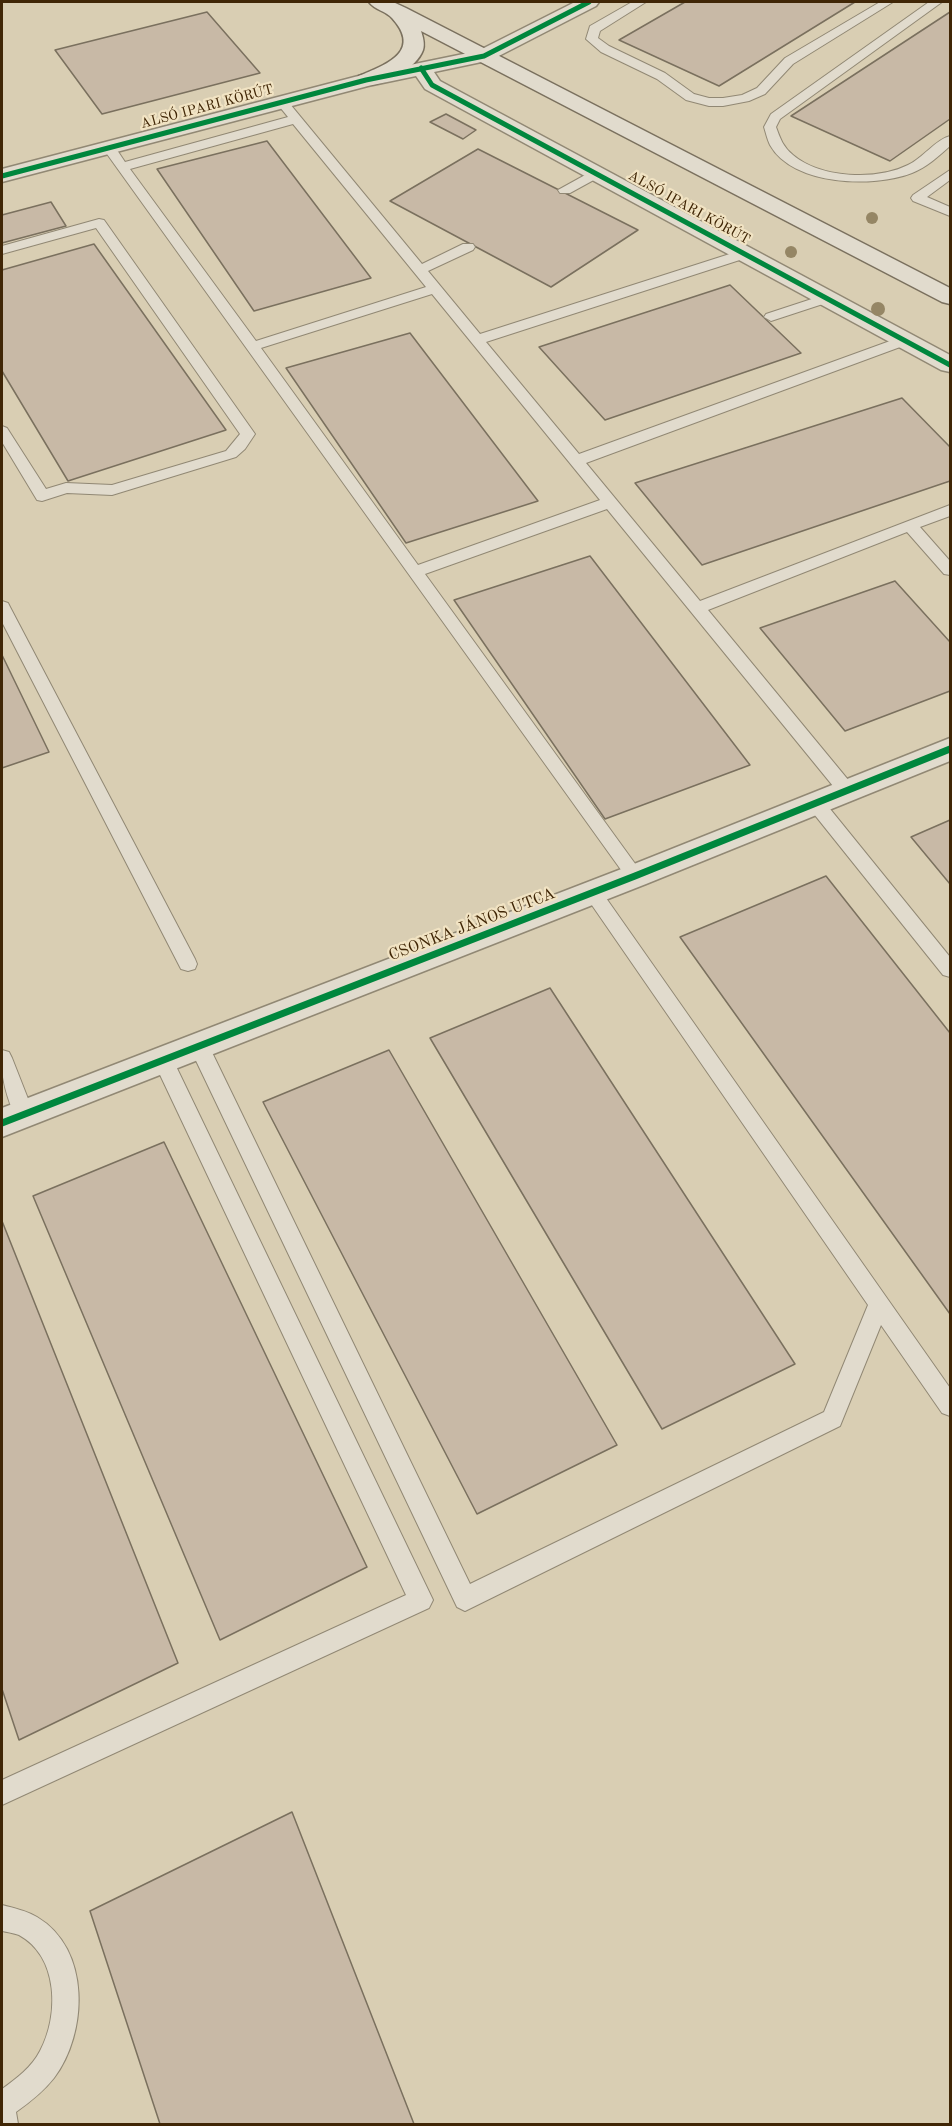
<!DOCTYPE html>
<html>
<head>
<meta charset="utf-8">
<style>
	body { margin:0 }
	#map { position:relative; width:952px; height:2126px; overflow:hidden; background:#d9ceb3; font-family:"Old Standard TT",serif }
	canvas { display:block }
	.frame { position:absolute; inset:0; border:3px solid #402606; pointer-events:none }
</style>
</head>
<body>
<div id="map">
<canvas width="952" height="2126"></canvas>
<div class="frame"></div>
</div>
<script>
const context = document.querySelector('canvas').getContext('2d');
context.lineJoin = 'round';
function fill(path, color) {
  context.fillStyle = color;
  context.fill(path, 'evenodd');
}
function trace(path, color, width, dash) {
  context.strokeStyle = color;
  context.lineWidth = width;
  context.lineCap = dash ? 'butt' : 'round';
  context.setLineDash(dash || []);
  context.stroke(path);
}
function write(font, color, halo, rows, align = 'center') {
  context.font = font + ' "Old Standard TT",serif';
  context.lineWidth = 4.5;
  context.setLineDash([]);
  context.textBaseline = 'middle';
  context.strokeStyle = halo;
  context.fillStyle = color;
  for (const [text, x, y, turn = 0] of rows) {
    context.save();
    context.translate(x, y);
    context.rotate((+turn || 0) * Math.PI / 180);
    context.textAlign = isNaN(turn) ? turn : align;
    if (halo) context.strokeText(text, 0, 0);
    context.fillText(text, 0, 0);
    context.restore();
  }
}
const building = new Path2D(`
	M685 2H855L719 86 619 40Z
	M207 12 260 73 102 114 55 50Z
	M950 12V119L890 161 791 116Z
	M446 114 476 130 463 139 430 122Z
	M267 141 371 278 254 311 157 169Z
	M478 149 638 230 551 287 390 201Z
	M51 202 66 226 2 243V215Z
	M94 244 226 430 68 481 2 371V270Z
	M730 285 801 353 605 420 539 347Z
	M410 333 538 501 406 543 286 368Z
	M902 398 950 447V481L702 565 635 483Z
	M590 556 750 765 605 819 454 600Z
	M895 581 950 642V691L845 731 760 628Z
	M2 655 49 752 2 768Z
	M950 820V884L911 837Z
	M826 876 950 1033V1314L680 937Z
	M550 988 795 1364 662 1429 430 1038Z
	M389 1050 617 1445 477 1514 263 1102Z
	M164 1142 367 1567 220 1640 33 1196Z
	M2 1221 178 1663 19 1740 2 1689Z
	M292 1812 414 2124H160L90 1911Z`);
fill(building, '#c8b9a6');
trace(building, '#7a705e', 1.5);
const service = new Path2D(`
	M632 2H646L600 31 598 38 609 46 665 73 694 94 709 98H723L742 95 757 88 785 58 880 2H893L793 64 765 94 749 101 723 106H709L686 100 657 79 601 52 586 39 590 26Z
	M929 2H942L780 119 776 127C780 138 783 147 793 155 820 178 876 181 908 165 923 158 935 140 950 136V146C939 156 927 167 912 173 874 188 793 186 770 145 767 139 766 133 764 127L771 114Z
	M281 97 285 98 422 264 463 244H473L475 247 473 250 428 271 480 334 739 251H749L751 254 749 257 486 342 579 454 901 337H911L913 340 911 343 586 463 700 601 950 505V516L920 527 950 561V575L944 574 907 532 708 610 854 787 857 792 854 797 848 799 842 797 607 509 425 574 644 876 641 881 635 883 629 881 102 147 108 143 113 144 125 162 288 117 275 101ZM293 124 426 287 256 341 130 169ZM432 294 600 500 418 565 261 348Z
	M596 169 603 173 601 176 570 193H560L558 190Z
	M950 170V180L927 197 950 207V216L913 201 911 198 913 195Z
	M99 219 104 220 255 434 245 449 236 457 112 495 67 493 42 501 37 500 2 442V426L7 428 46 489 66 483 112 485 226 451 240 434 96 228 2 254V246Z
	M827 294 832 295 834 298 832 301 771 321 764 317 766 314Z
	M2 601 8 603 10 607 195 959 197 964 195 969 188 971 181 969 2 622Z
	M816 797 822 799 950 957V977L943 975 810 809 807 804 810 799Z
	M593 886 599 888 950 1388V1416L942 1413 881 1325 840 1426 465 1611 457 1607 189 1046 192 1040 199 1038 206 1040 470 1584 824 1412 868 1305 587 898 584 893 587 888Z
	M2 1050 9 1052 12 1058 34 1114 31 1120 24 1122 17 1120C6 1097 0 1075 2 1050Z
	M163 1052 170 1054 173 1060 433 1600 429 1608 2 1805V1780L406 1595 153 1060 156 1054Z
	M2 1905C14 1908 27 1911 37 1917 91 1949 88 2033 54 2078 43 2092 30 2102 16 2112L18 2124H2V2089C16 2079 32 2067 40 2051 59 2016 59 1957 19 1935 14 1933 7 1932 2 1931Z`);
const minor = new Path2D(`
	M575 2H599L596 6 491 60 434 72 440 81 950 355V372L941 370 425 89 416 76 368 86 2 182V169L366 74 478 51Z
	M950 738V761L646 884 2 1137V1108L624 868Z`);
const secondary = new Path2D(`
	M369 2H393L406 8 950 288V304L942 302 421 31C423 37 425 44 423 50 416 70 378 89 359 84L356 80 359 76C385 65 423 52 392 18 386 11 375 10 369 2Z`);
trace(service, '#918874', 2);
trace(minor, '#918874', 3);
trace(secondary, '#7a705e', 3);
fill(service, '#e1dbcd');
fill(minor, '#e1dbcd');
fill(secondary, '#e1dbcd');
trace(new Path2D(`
	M421 68 432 85 950 365
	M2 176 366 80 484 56 589 2`), '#00873e', 5);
trace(new Path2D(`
	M2 1123 635 876 950 749`), '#00873e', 7);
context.fillStyle = '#958665';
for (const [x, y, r] of [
	[872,218,6],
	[791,252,6],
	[878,309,7]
]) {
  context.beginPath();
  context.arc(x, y, r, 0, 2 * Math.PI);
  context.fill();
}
write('14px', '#402606', '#f1e3c3', [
	["ALSÓ IPARI KÖRÚT",207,107,-15],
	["ALSÓ IPARI KÖRÚT",689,208,29]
]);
write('16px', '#402606', '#f1e3c3', [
	["CSONKA JÁNOS UTCA",472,925,-21]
]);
</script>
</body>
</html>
